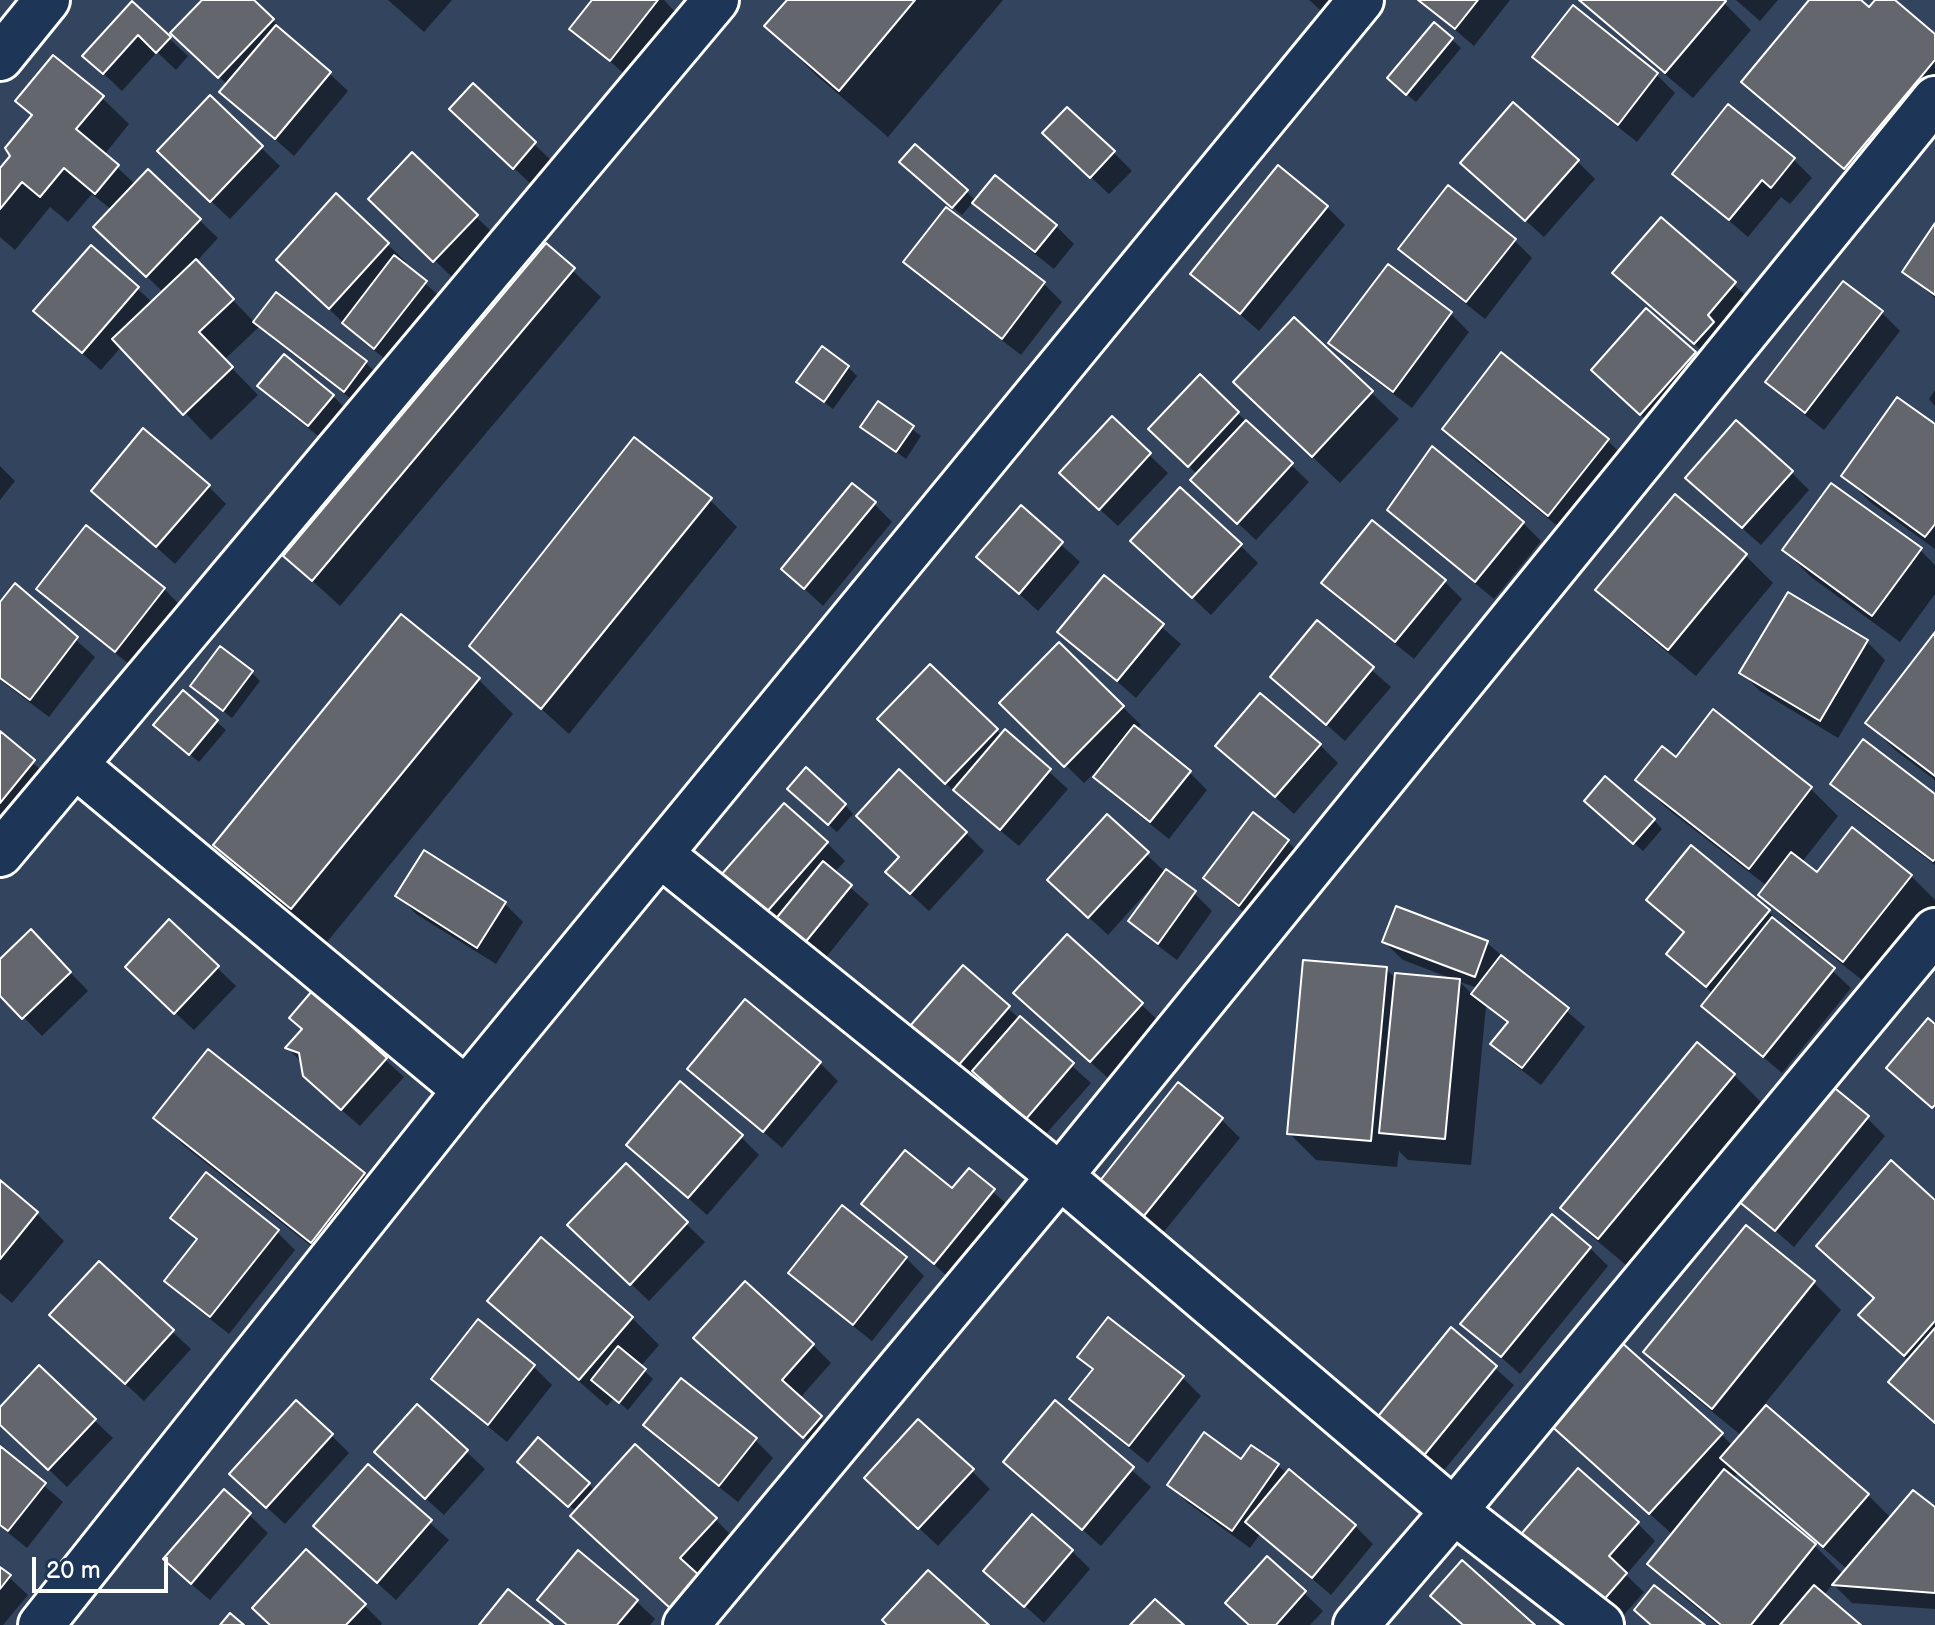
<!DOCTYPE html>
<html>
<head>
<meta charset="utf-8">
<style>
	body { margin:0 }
	#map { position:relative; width:1935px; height:1625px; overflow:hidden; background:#32445e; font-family:"Balsamiq Sans",sans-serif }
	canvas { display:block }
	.scale { position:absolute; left:32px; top:1557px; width:136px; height:36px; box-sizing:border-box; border:4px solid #fff; border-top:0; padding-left:10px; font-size:24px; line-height:28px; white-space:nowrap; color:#fff; -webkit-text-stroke:6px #1d3557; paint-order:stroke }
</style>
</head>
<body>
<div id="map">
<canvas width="1935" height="1625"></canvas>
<div class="scale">20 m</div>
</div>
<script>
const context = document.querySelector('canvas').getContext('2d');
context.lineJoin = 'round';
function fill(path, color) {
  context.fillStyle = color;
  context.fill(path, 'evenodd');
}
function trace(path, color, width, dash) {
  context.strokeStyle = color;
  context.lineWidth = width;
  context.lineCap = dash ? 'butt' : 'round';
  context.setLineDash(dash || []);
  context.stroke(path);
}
fill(new Path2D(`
	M204 0H251L348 91 294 156 222 92 228 85 191 51Z
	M388 0H452L424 32Z
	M595 0H664L678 15 629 78 572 28Z
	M789 0H1003L888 137 815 74 767 26Z
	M1309 0H1339L1326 15Z
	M1420 0H1510L1474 46Z
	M1582 0H1721L1751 30 1693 98 1609 27Z
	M1736 0H1778L1760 21Z
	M1812 0H1858L1869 10 1877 0H1892L1935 36V119L1872 194 1771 109 1744 82Z
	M132 4 188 56 176 70 157 52 122 91 85 56Z
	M1573 8 1657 75 1675 93 1637 142 1553 75 1534 57Z
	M1435 24 1461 48 1416 102 1398 87Z
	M473 86 553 162 532 185 469 126Z
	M102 98 129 124 104 155 136 185 199 220 218 238 196 262 255 323 276 295 366 363 384 381 363 408 274 340 260 326 224 360 258 395 211 440 122 346 101 370 54 329 91 247 153 303 164 293 114 245 112 210 92 194 68 222 50 207 15 250 0 237V171Z
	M210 98 280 166 230 219 177 169Z
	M1728 107 1794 160 1812 178 1790 204 1781 197 1748 237 1674 174Z
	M1063 151 1114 153 1132 171 1109 194Z
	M412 155 494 234 453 278 371 199Z
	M1577 161 1595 179 1544 237 1481 181Z
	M910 171 966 191 976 201 1056 226 1074 244 1054 269 993 221 974 201 962 215Z
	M336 196 406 262 404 265 444 300 393 365 362 341 297 278Z
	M1327 207 1345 225 1259 331 1193 273Z
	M1661 219 1753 302 1714 361 1633 291Z
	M1935 227V298L1904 271Z
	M1514 240 1532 258 1485 319 1419 267 1401 248Z
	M546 246 601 297 340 606 285 556Z
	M906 262 1044 284 1062 302 1021 355 924 280Z
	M1389 267 1451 314 1469 332 1412 408 1349 361 1331 343Z
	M1843 283 1882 313 1900 331 1824 430 1786 400 1768 382Z
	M1646 311 1713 372 1659 432 1611 388Z
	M1294 319 1399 419 1340 483 1262 409Z
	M1501 355 1608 441 1635 468 1576 541 1471 456 1444 429Z
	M848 367 857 376 833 409 808 390Z
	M1200 377 1309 482 1256 540 1211 498 1198 475 1151 429Z
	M260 386 333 396 351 414 327 443 278 404Z
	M1935 390V406L1929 399Z
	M879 404 921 436 906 459 863 427Z
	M1112 419 1168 473 1118 526 1080 491Z
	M1935 427V549L1870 502 1843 475Z
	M1432 448 1523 523 1541 541 1494 599 1408 528 1390 510Z
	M0 466 15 481 0 500Z
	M1791 472 1809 490 1761 545 1706 496Z
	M208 486 226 504 175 564 93 491Z
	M1675 497 1746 556 1773 583 1696 676 1625 617 1598 590Z
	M710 500 737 527 569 734 472 646Z
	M874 504 892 522 823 606 783 569Z
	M1021 508 1080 562 1038 611 979 557Z
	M1240 545 1258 563 1211 615 1151 559Z
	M1784 550H1920L1935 565V594L1900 642 1811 577Z
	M1105 578 1181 644 1136 698 1060 632Z
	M1444 581 1462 599 1414 659 1342 601 1324 583Z
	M15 586 95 657 49 717 0 680V605Z
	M39 589H164L182 607 134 668 57 607Z
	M1789 594 1867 642 1885 660 1838 738 1760 691 1742 673Z
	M1318 623 1391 687 1345 741 1273 677Z
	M1935 635V780L1895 750 1868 723Z
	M1059 644 1141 725 1136 730 1189 772 1207 790 1169 839 1114 795 1096 777 1101 770 1099 768 1084 783 1002 703Z
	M930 667 1002 736 1005 732 1068 789 1019 846 964 801 880 719Z
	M251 672 260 681 232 718 201 694Z
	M478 679 513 714 327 942 250 880 215 845Z
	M183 693 226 730 199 762 164 733Z
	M1713 712 1811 789 1838 816 1802 862 1817 875 1911 876 1935 900V906L1871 987 1787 921 1760 895 1767 886 1665 807 1638 780 1676 760Z
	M0 734 52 780 0 832Z
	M1320 745 1338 763 1294 814 1218 746Z
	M1832 784 1935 796V865L1851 802Z
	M798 798 845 805 853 814 837 832Z
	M1595 810 1654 820 1662 829 1643 851Z
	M1253 815 1288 842 1306 860 1258 923 1224 896 1205 878Z
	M1107 817 1166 873 1194 893 1212 911 1177 960 1149 939 1131 921 1157 885 1155 883 1108 935 1068 898Z
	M966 833 984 851 929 911 906 890Z
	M827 843 845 861 834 873 869 904 823 961 735 901Z
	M1691 848 1769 912 1851 988 1782 1073 1703 1006 1713 994 1668 953 1685 933 1648 899Z
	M398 895 505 904 523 922 496 964 416 914Z
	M169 922 236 986 194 1030 145 985Z
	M1067 936 1160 1022 1109 1079 1034 1011Z
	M1384 942 1487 943 1585 1027 1541 1085 1511 1062 1493 1044 1508 1024 1486 1006 1471 1165 1408 1160 1399 1151 1397 1167 1316 1160 1289 1133 1386 969 1396 979H1453L1403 960ZM1460 982 1478 988 1473 995Z
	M49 950 88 991 42 1036 0 993V961Z
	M963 968 1091 1083 1045 1135 981 1078 976 1084 912 1025Z
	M312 993 404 1077 360 1126 323 1094 302 1063 288 1048 304 1030Z
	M208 1052 364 1175 391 1202 339 1268 183 1145 156 1118Z
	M820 1063 838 1081 782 1148 690 1068Z
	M1734 1075 1761 1102 1626 1265 1589 1234 1562 1208Z
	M1867 1118 1885 1136 1794 1247 1739 1199Z
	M1222 1120 1240 1138 1158 1239 1116 1205Z
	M741 1137 759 1155 707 1215 629 1145Z
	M626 1166 705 1242 649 1301 588 1243Z
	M969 1170 1012 1209 953 1281 864 1204 952 1191Z
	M0 1183 37 1214 64 1241 12 1303 0 1293Z
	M1935 1202V1423L1909 1361 1861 1315 1875 1300 1819 1246Z
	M173 1218 277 1232 295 1250 229 1334 185 1299 167 1281 197 1241Z
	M1747 1228 1814 1283 1841 1310 1763 1406 1868 1495 1891 1518 1935 1509V1609L1852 1603 1833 1584 1823 1596 1858 1625H1718L1676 1591 1649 1564 1673 1535 1577 1448 1721 1434 1733 1446 1742 1436 1672 1379 1645 1352ZM1738 1473 1811 1537 1808 1540 1733 1478ZM1814 1540 1848 1570 1844 1575 1811 1542Z
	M1590 1248 1608 1266 1520 1374 1463 1324Z
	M906 1258 924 1276 872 1341 809 1291 791 1273Z
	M99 1264 191 1349 144 1401 70 1333Z
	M490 1301 632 1318 659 1345 640 1367 653 1379 628 1410 614 1398 607 1406 517 1327Z
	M1109 1319 1183 1378 1201 1396 1148 1463 1090 1417 1072 1399 1094 1372 1079 1357Z
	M479 1322 534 1367 552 1385 507 1442 452 1397 433 1379Z
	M1452 1330 1514 1385 1440 1475 1396 1438Z
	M813 1345 831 1363 799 1399 839 1436 823 1454 714 1356Z
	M39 1368 113 1438 67 1487 0 1423V1410Z
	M1055 1403 1151 1487 1101 1546 1005 1462Z
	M417 1406 485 1469 444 1515 394 1470Z
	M645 1425 755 1440 773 1458 738 1502 663 1443Z
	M331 1435 349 1453 285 1524 250 1492Z
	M0 1448 63 1502 27 1548 0 1526Z
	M1242 1461 1278 1466 1355 1526 1373 1544 1331 1595 1260 1534 1250 1548 1188 1503 1170 1485Z
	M368 1467 449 1540 396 1600 334 1544Z
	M528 1470 589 1484 595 1491 715 1519 742 1546 708 1625Z
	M972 1471 990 1489 938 1546 885 1496Z
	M224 1491 268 1533 210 1600 183 1577Z
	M1637 1523 1655 1541 1626 1575 1644 1592 1615 1625 1537 1558Z
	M1072 1551 1090 1569 1044 1623 986 1571Z
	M1268 1559 1323 1611 1310 1625H1251Z
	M0 1569 28 1595 3 1625H0Z
	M539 1599 636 1601 655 1619 650 1625H566Z
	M364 1605 382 1623 381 1625H272Z`), '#0007');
const building = new Path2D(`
	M202 0H254L274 19 218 78 170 33Z
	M592 0H658L610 61 569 29Z
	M787 0H915L839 91 764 26Z
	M1418 0H1478L1455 29Z
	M1579 0H1724L1726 1 1665 73Z
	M1809 0H1861L1869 7 1875 0H1895L1935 34V60L1844 169 1741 82Z
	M132 1 171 37 156 53 138 35 103 74 82 56Z
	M1573 5 1658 73 1618 125 1532 57Z
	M1434 22 1453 38 1406 95 1387 78Z
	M276 25 331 72 275 139 219 92Z
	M53 55 104 96 76 129 119 165 95 194 64 168 40 197 22 182 0 209V168L10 156 5 148 32 115 15 101Z
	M473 83 536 142 513 169 449 109Z
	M210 95 263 146 210 202 157 151Z
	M1513 102 1579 160 1525 221 1460 163Z
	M1728 104 1795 158 1771 188 1762 180 1729 220 1672 174Z
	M1067 107 1115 151 1090 178 1042 133Z
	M915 144 968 190 952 208 899 162Z
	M412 152 478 215 433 262 368 199Z
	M1278 165 1328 206 1240 314 1190 274Z
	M148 169 201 219 146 277 93 227Z
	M995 175 1057 225 1035 252 972 203Z
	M1448 185 1516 239 1466 302 1398 249Z
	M336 193 389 243 329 309 276 260Z
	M946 207 1045 282 1002 339 903 262Z
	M1661 217 1736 282 1708 315 1714 322 1694 344 1612 273Z
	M1935 223V295L1902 272Z
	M546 243 575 268 312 581 283 556Z
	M91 245 139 287 82 353 33 311Z
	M394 255 427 281 374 349 342 323Z
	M196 259 234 299 199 332 233 367 183 415 112 339Z
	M1388 264 1452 312 1393 392 1328 343Z
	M1843 281 1883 311 1805 413 1765 382Z
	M276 292 367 361 344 392 253 322Z
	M1646 308 1696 352 1640 415 1591 370Z
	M1294 317 1373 391 1312 457 1233 382Z
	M822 346 849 366 824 402 796 382Z
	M1501 352 1609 439 1548 516 1442 429Z
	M284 354 334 395 308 426 257 386Z
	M1200 374 1239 412 1188 467 1148 429Z
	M1897 397 1935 424V524L1925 537 1841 476Z
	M878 401 914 426 896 452 860 427Z
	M1112 416 1151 453 1099 510 1059 473Z
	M1246 420 1293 463 1237 524 1190 480Z
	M1736 420 1793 471 1742 528 1685 478Z
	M143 428 210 485 156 547 91 491Z
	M634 437 712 498 541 709 469 646Z
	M1432 446 1524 522 1475 582 1387 510Z
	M852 483 876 502 804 589 781 569Z
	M1831 483 1922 548 1872 616 1782 550Z
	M1180 487 1242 544 1192 598 1130 541Z
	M1675 494 1747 554 1668 650 1595 590Z
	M1021 505 1063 542 1019 594 976 557Z
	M1372 520 1446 580 1395 642 1321 583Z
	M86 525 165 588 115 652 36 589Z
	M1104 575 1164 624 1117 681 1057 632Z
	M15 583 78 637 30 700 0 678V602Z
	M1788 592 1868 640 1820 721 1739 673Z
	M401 614 480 678 291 909 213 845Z
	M1317 620 1374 667 1326 725 1270 677Z
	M1935 632V776L1865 723Z
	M1059 642 1124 706 1064 767 999 703Z
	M220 646 253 671 223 711 190 686Z
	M930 664 998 729 945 784 877 719Z
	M183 690 218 720 189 755 153 725Z
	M1260 693 1321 744 1275 797 1215 746Z
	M1713 709 1812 787 1749 869 1635 780 1662 746 1676 757Z
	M1134 725 1191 771 1150 822 1093 777Z
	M1005 729 1051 769 1000 830 953 790Z
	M0 731 35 760 0 803Z
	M1863 739 1935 794V859L1933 861 1830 784Z
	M806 767 846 804 828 825 787 789Z
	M899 769 967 832 910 894 885 872 899 857 856 816Z
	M1605 776 1655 819 1633 844 1584 801Z
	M784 803 828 842 758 922 714 883Z
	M1253 812 1289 840 1239 906 1203 878Z
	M1107 814 1149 852 1088 918 1047 880Z
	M1852 827 1912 875 1843 962 1758 895 1791 852 1817 872Z
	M1691 845 1770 910 1706 987 1666 954 1684 932 1646 900Z
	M424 850 506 902 477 948 395 896Z
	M823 861 852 885 803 945 774 921Z
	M1166 869 1196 891 1158 944 1128 921Z
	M1396 906 1488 941 1475 977 1382 942Z
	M1772 917 1835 968 1763 1057 1701 1006Z
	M169 919 219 966 174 1014 125 967Z
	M31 929 71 972 22 1019 0 996V959Z
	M1067 934 1143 1003 1090 1062 1013 993Z
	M1501 955 1569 1008 1522 1068 1490 1044 1508 1022 1471 994Z
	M1303 960 1387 967 1371 1141 1287 1134Z
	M963 965 1010 1006 957 1067 910 1026Z
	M1395 973 1460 979 1445 1139 1379 1133Z
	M312 991 387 1058 341 1110 303 1076 299 1053 285 1048 302 1029 289 1018Z
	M745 999 821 1062 763 1132 687 1069Z
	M1020 1016 1074 1063 1026 1119 972 1071Z
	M1928 1018 1935 1024V1105L1932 1108 1886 1068Z
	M1697 1042 1735 1074 1598 1239 1560 1208Z
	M208 1049 365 1173 311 1243 153 1118Z
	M680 1081 743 1135 688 1198 626 1145Z
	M1178 1082 1223 1118 1139 1222 1095 1187Z
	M1831 1085 1869 1116 1775 1231 1737 1200Z
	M905 1150 952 1188 969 1168 995 1189 934 1264 861 1204Z
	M1891 1160 1935 1200V1321L1904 1356 1858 1315 1874 1298 1816 1246Z
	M626 1163 688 1222 630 1285 567 1225Z
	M206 1172 279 1230 210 1317 164 1281 197 1239 170 1218Z
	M0 1180 38 1212 0 1259Z
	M842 1205 907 1257 853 1325 788 1273Z
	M1552 1214 1591 1247 1501 1357 1460 1324Z
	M1746 1225 1815 1281 1712 1409 1643 1352Z
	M541 1237 633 1317 579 1380 487 1301Z
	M99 1261 174 1330 125 1384 49 1315Z
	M745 1281 814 1344 782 1380 822 1416 803 1438 693 1338Z
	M1108 1317 1184 1376 1129 1446 1069 1399 1093 1369 1077 1357Z
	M478 1319 535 1365 488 1425 431 1379Z
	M1451 1327 1497 1366 1421 1459 1375 1420Z
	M1935 1328V1423L1888 1382Z
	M1620 1341 1723 1433 1649 1514 1547 1422Z
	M618 1346 646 1369 619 1403 591 1380Z
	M39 1365 96 1419 48 1470 0 1425V1407Z
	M681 1378 757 1438 719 1486 643 1425Z
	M296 1400 333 1434 266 1508 229 1474Z
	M1055 1400 1134 1467 1082 1530 1003 1462Z
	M417 1404 468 1450 425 1499 374 1452Z
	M1766 1405 1869 1494 1823 1547 1720 1458Z
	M918 1419 974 1469 918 1529 864 1478Z
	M1204 1432 1241 1459 1251 1445 1279 1464 1232 1531 1167 1485Z
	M538 1437 590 1483 568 1507 517 1462Z
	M635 1444 717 1518 680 1558 701 1577 671 1609 570 1516Z
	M0 1446 46 1483 8 1531 0 1525Z
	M368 1464 432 1520 377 1583 313 1526Z
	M1578 1468 1639 1522 1609 1556 1627 1573 1595 1610 1516 1540Z
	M1289 1469 1356 1525 1312 1578 1245 1522Z
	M1724 1469 1816 1544 1751 1625H1721L1647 1564Z
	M224 1489 251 1513 191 1584 163 1559Z
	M1913 1490 1935 1507V1593L1832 1585Z
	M1032 1514 1073 1550 1024 1607 983 1571Z
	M306 1549 366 1604 346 1625H270L252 1608Z
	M578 1550 638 1600 617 1625H567L537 1600Z
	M1267 1556 1306 1591 1276 1625H1249L1225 1603Z
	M1462 1560 1535 1625H1463L1430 1596Z
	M0 1567 11 1575 0 1589Z
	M928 1570 989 1625H887L882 1620Z
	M1654 1585 1705 1625H1651L1634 1610Z
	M1814 1585 1861 1625H1780Z
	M508 1589 553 1625H479Z
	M1155 1599 1184 1625H1130Z
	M230 1613 244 1625H220Z`);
fill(building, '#63666d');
trace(building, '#fff', 2);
const minor = new Path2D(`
	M0 58 47 0
	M75 765 466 1090
	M0 854 716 0
	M660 854 1060 1176 1454 1511 1601 1625
	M41 1625 466 1090 1361 0
	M686 1625 1060 1176 1935 99
	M1356 1625 1454 1511 1935 931`);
trace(minor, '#fff', 50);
trace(minor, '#1d3557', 44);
</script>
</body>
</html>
